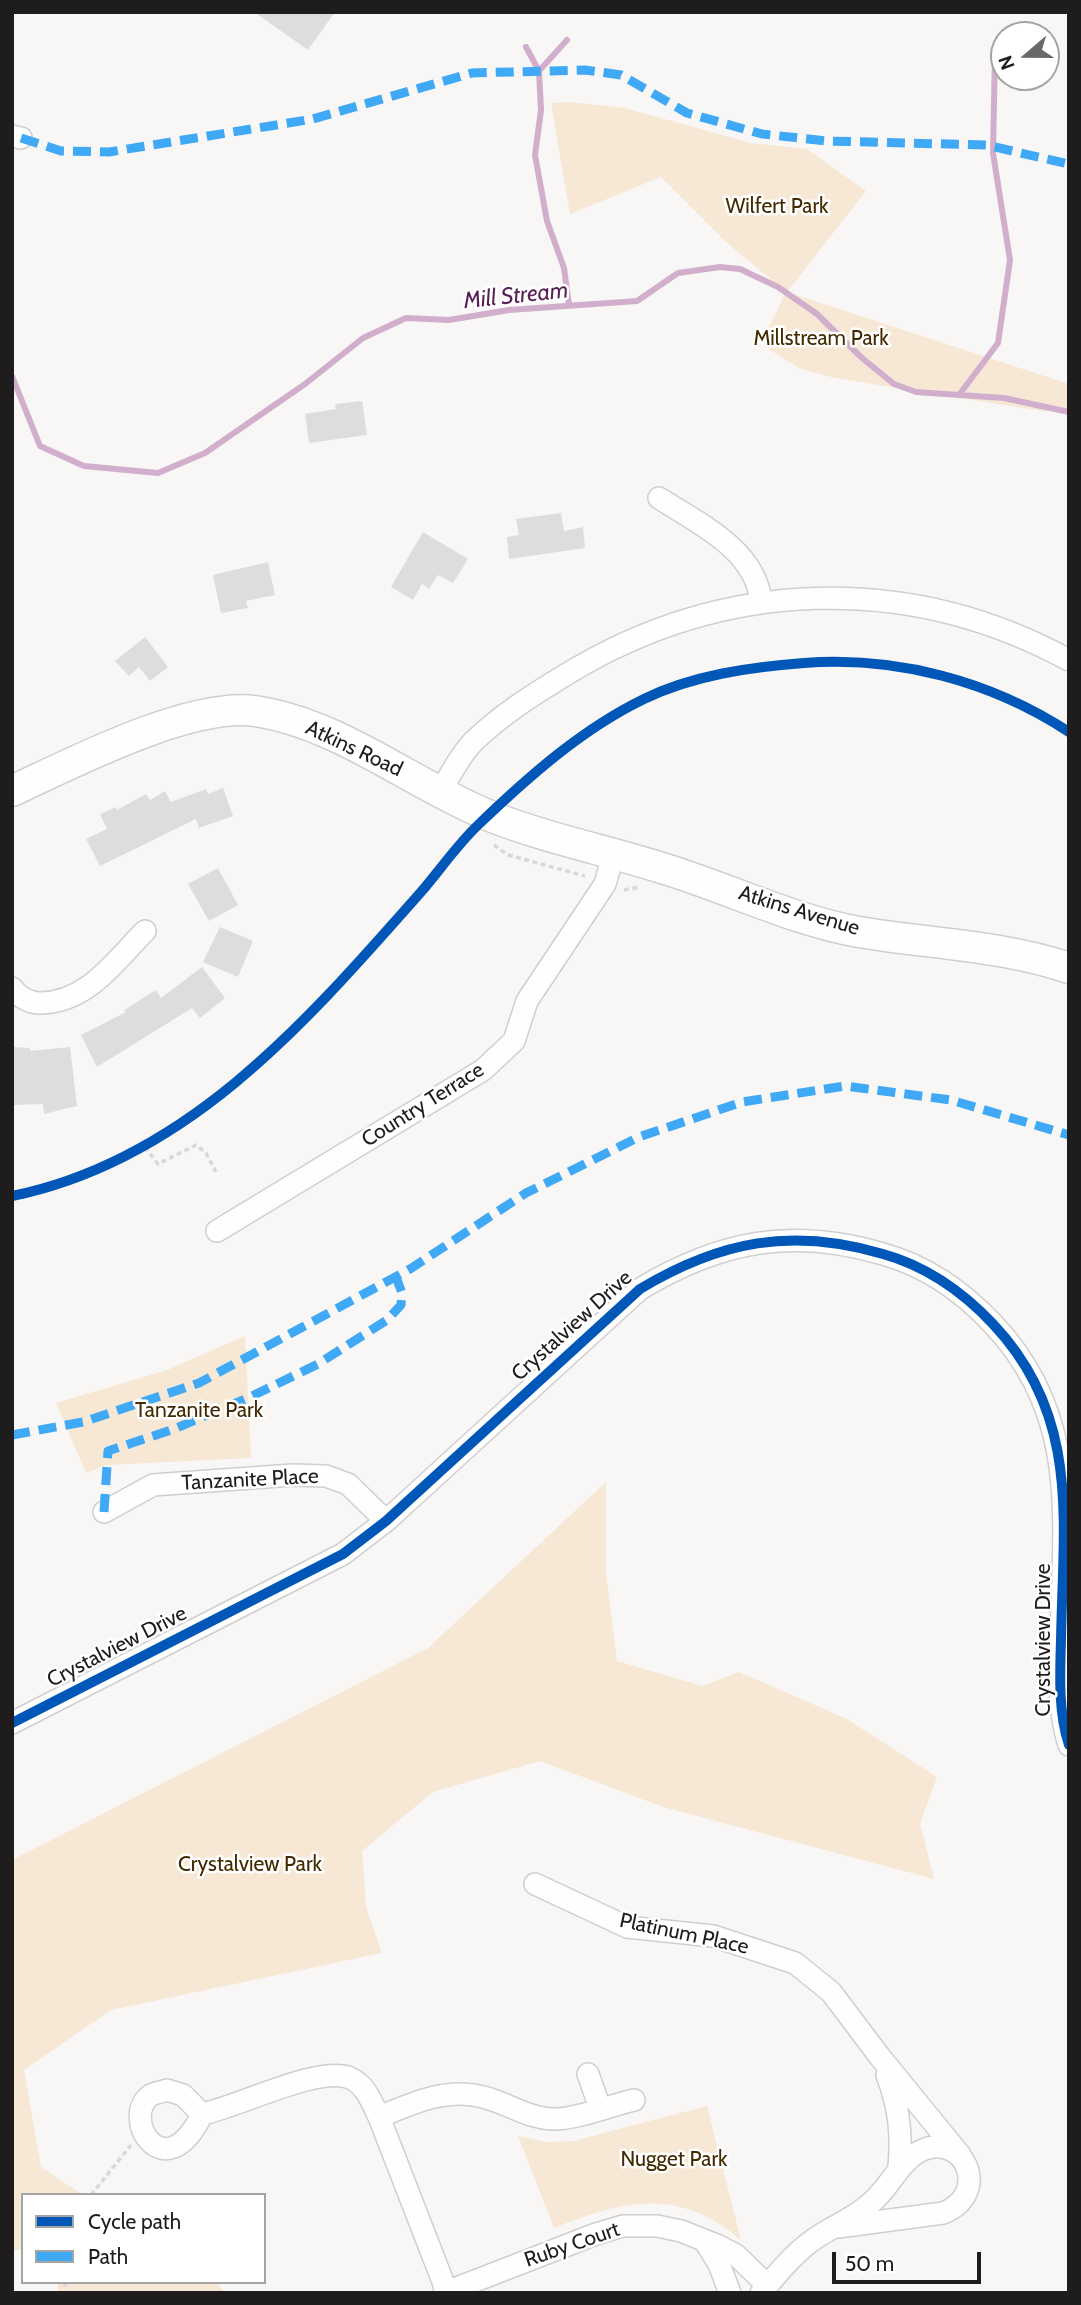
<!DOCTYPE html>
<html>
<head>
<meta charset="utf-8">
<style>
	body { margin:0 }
	#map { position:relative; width:1081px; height:2305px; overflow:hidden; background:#f9f6f6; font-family:Cabin,sans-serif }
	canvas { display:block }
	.frame { position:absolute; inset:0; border:14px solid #1e1c1c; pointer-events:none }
	.legend { position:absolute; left:21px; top:2193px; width:245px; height:91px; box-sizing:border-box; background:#fff; border:2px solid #a5a4a4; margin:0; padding:9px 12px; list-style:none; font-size:21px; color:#1e1c1c }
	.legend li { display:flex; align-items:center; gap:14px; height:35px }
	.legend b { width:35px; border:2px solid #a5a4a4 }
	.north { position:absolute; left:990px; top:21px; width:70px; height:70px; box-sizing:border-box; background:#fff; border:2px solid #a5a4a4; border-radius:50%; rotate:250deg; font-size:19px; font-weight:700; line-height:28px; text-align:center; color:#1e1c1c }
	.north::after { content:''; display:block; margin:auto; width:24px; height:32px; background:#6b6868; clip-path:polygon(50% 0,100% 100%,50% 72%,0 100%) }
	.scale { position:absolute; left:832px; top:2252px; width:149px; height:32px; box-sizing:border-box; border:4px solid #1e1c1c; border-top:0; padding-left:9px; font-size:21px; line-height:24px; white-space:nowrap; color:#1e1c1c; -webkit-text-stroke:5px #fff; paint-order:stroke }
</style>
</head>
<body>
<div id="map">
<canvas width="1081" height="2305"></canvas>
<div class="frame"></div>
<ul class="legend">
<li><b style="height:9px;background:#0057b8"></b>Cycle path</li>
<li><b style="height:9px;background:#3fa9f5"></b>Path</li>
</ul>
<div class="north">N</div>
<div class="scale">50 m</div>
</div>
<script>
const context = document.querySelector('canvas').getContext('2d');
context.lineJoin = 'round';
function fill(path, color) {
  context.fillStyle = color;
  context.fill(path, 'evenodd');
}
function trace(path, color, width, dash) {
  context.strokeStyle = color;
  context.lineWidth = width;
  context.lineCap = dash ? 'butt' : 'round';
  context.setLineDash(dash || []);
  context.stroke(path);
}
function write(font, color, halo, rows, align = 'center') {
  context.font = font + ' Cabin,sans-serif';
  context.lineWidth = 5;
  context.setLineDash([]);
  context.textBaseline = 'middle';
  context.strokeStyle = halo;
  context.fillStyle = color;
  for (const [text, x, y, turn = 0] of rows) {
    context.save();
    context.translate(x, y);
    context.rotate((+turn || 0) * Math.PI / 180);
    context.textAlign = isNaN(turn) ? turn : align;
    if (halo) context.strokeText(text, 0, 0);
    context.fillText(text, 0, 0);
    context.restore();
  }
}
fill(new Path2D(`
	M570 102 625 108 751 143 807 149 866 191 787 292 1069 384V412L1042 411 835 378 801 369 770 350 765 335 786 292 727 243 661 177 570 214 551 103Z
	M245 1336 251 1458 107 1465 86 1473 56 1403 167 1370Z
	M606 1482V1572L617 1661 702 1686 739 1672 847 1719 937 1777 920 1824 934 1879 663 1807 540 1761 433 1792 362 1851 366 1907 382 1953 111 2010 24 2070 41 2167 83 2195H23V2250H12V1860L428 1648Z
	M707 2106 741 2240C678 2187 624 2200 554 2228L518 2136 546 2142 573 2141Z
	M58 2282H217L225 2293H58Z`), '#f7e8d6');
trace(new Path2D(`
	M567 40 539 71 541 110 535 155 547 221 564 268 569 305
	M526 47 539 71
	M12 376 40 446 84 466 158 473 205 453 305 384 363 338 406 318 449 320 509 310 637 301 678 273 720 267 740 269 778 287 817 314 862 358 894 384 916 392 1004 398 1069 412
	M959 395 998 343 1010 260 993 153 995 53`), '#d1afcc', 6);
fill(new Path2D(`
	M254 12H335L308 50Z
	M362 401 367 435 309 443 305 414 336 409 335 404Z
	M561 513 564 531 583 527 585 548 509 559 507 537 519 535 516 519Z
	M423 532 468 559 453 583 438 575 429 589 422 584 413 600 391 587Z
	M268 562 275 595 246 601 248 608 221 613 213 575Z
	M145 637 168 667 150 681 139 667 129 676 115 661Z
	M223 788 233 816 199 828 196 819 100 866 86 839 107 829 100 814 116 807 117 810 146 794 150 800 165 791 171 802 206 789 208 794Z
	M218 868 238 905 209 921 188 884Z
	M220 927 253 941 238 977 203 962Z
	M202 967 225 998 200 1018 192 1008 97 1067 81 1035 126 1012 124 1010 156 990 161 998Z
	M13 1047 30 1048V1051L70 1047 77 1106 44 1114 43 1104 12 1105Z`), '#dedcdc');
const street = new Path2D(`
	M12 136 21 138
	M659 498C699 524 755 549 761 601
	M440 792C450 776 459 757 472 743 499 716 534 694 567 674 723 579 907 572 1069 660
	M12 988C18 997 30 1003 40 1003 87 1003 114 962 145 931
	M217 1231 483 1070 514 1041 527 1001 605 884 614 853
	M104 1512 153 1485 293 1475 326 1476 348 1484 386 1521
	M12 1723 343 1554 386 1521 640 1289C720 1241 792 1227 883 1254 926 1266 963 1292 993 1324 1081 1417 1063 1522 1061 1640 1060 1674 1058 1712 1069 1745
	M535 1884 627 1927 713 1936 795 1963 831 1992 880 2057 960 2155
	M588 2074 600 2108
	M887 2075C899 2107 902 2133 899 2167
	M167 2090 183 2095 202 2114C165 2192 119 2117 151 2095 154 2093 162 2092 167 2090Z
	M202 2114C238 2107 319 2065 350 2078 366 2085 372 2103 379 2117L447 2292
	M379 2117C413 2103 447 2087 483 2097 508 2103 528 2119 555 2119 577 2119 612 2105 634 2100
	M704 2240 719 2264 730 2293
	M444 2293 596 2234 623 2226H657L681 2231 719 2246 736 2255 767 2285
	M761 2293C779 2272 798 2248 822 2234 842 2222 863 2213 879 2195 895 2178 904 2155 928 2148 968 2138 989 2195 943 2213L838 2227`);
const secondary = new Path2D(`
	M12 791C72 763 190 702 255 711 341 724 411 784 490 816 545 838 605 850 662 868 725 887 795 921 859 932 930 944 1000 945 1069 968`);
trace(street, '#d0cece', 24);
trace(secondary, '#d0cece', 33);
trace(new Path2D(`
	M494 845 508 855 585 876
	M624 890 640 887
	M145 1147 158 1164 196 1145 206 1153 216 1172
	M91 2195 131 2145
	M65 2282 66 2293`), '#d9d8d8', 3.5, [5, 3.5]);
trace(street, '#fefefe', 21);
trace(secondary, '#fefefe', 30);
trace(new Path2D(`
	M21 138 61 151 109 152 313 119 472 73 585 70 621 75 687 113 762 134 827 141 986 145 1069 164
	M12 1435 83 1422 199 1383 410 1269 526 1193 639 1137 742 1102 845 1086 951 1100 1069 1135
	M104 1512 108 1451 174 1429 248 1398 318 1364 387 1320 401 1305 402 1293 396 1277`), '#3fa9f5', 9, [18, 9]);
trace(new Path2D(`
	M12 1196C188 1160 307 1021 421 892 440 870 457 845 478 825 528 777 582 729 644 699 693 675 751 667 804 663 897 656 991 681 1069 732
	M12 1723 343 1554 386 1521 640 1289C720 1241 792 1227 883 1254 926 1266 963 1292 993 1324 1081 1417 1063 1522 1061 1640 1060 1674 1058 1712 1069 1745`), '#0057b8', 10);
write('21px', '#432a00', '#fff', [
	["Wilfert Park",777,207],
	["Millstream Park",821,339],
	["Tanzanite Park",199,1411],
	["Crystalview Park",250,1865],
	["Nugget Park",674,2160]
]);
write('21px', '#1e1c1c', '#fff', [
	["Atkins Road",354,749,25],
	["Atkins Avenue",799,911,17],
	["Country Terrace",423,1105,-32],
	["Crystalview Drive",572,1326,-42],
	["Tanzanite Place",250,1480,-3],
	["Crystalview Drive",1044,1640,-90],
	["Crystalview Drive",117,1647,-27],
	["Platinum Place",684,1934,12],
	["Ruby Court",572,2245,-19]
]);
write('italic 23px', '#571f53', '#fff', [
	["Mill Stream",516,296,-6]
]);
</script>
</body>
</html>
